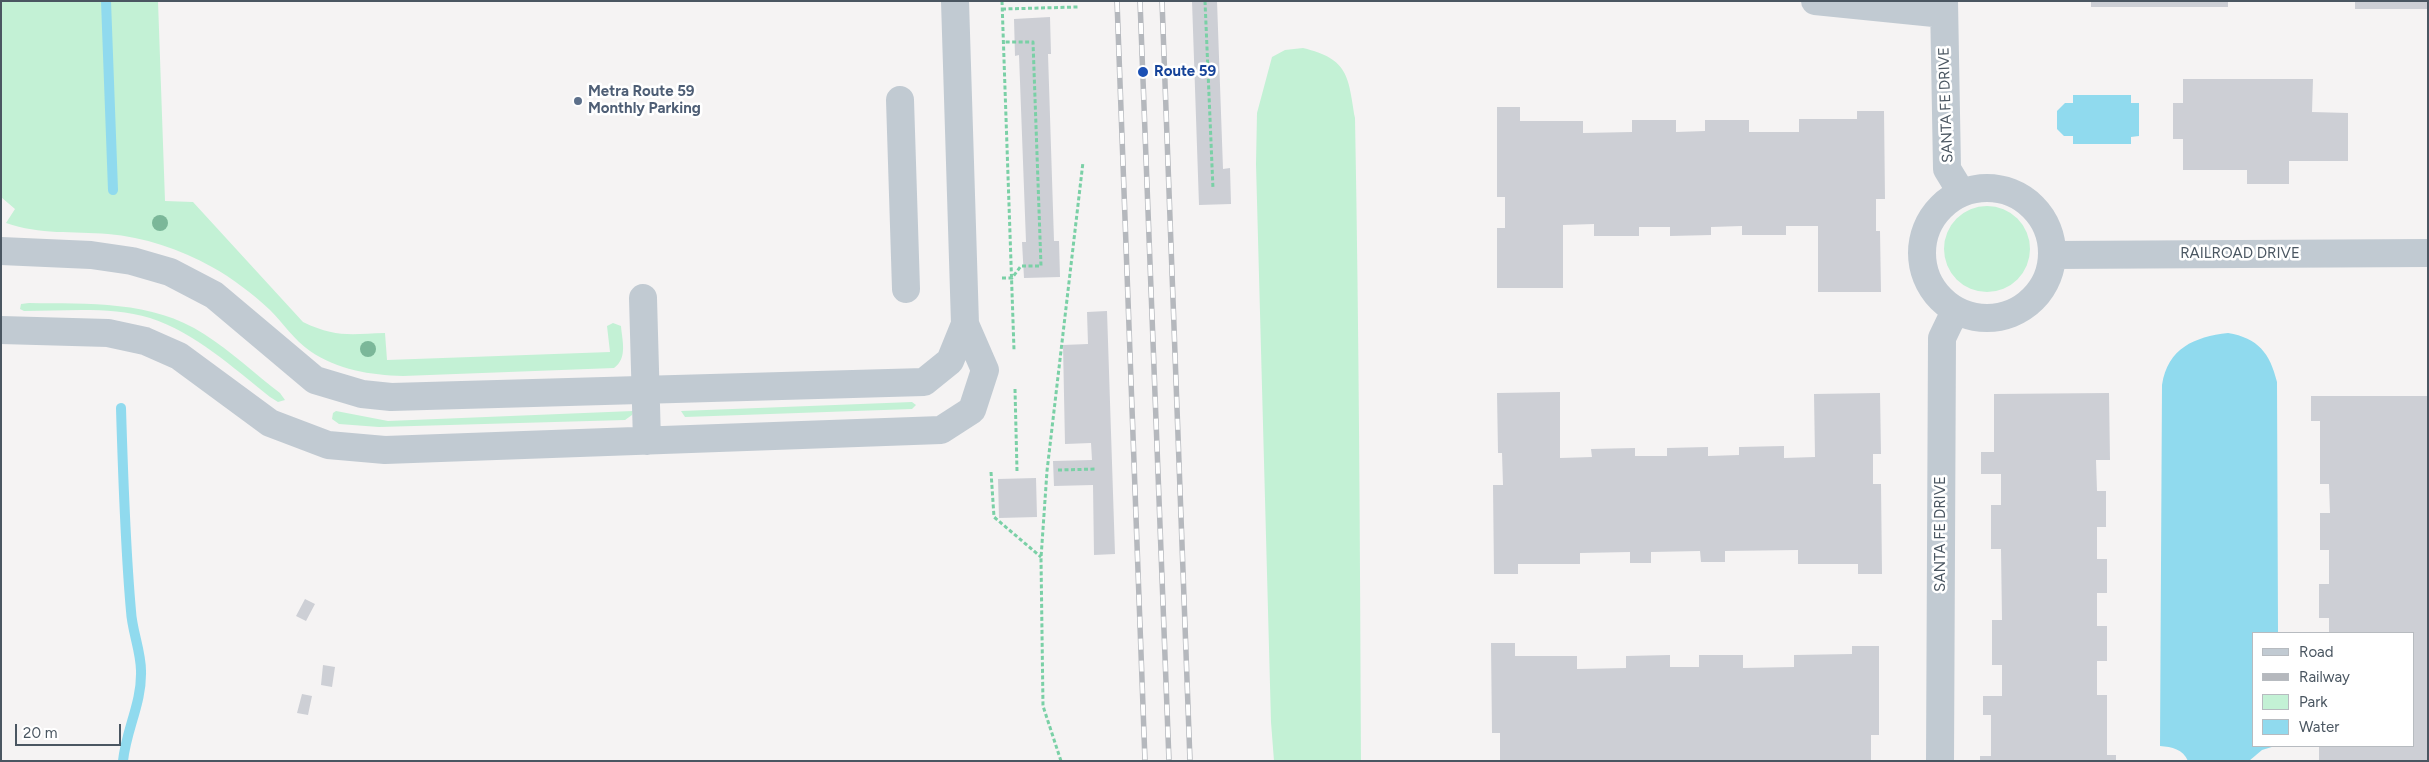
<!DOCTYPE html>
<html>
<head>
<meta charset="utf-8">
<style>
	body { margin:0 }
	#map { position:relative; width:2429px; height:762px; overflow:hidden; background:#f5f3f3; font-family:Figtree,sans-serif }
	canvas { display:block }
	.frame { position:absolute; inset:0; border:2px solid #4a5661; pointer-events:none }
	.legend { position:absolute; left:2252px; top:632px; width:162px; height:115px; box-sizing:border-box; background:#fff; border:1px solid #b7bbc0; margin:0; padding:6px 9px; list-style:none; font-size:15px; color:#4a5661 }
	.legend li { display:flex; align-items:center; gap:10px; height:25px }
	.legend b { width:25px; border:1px solid #b7bbc0 }
	.scale { position:absolute; left:15px; top:724px; width:106px; height:22px; box-sizing:border-box; border:2px solid #4a5661; border-top:0; padding-left:6px; font-size:15px; line-height:18px; white-space:nowrap; color:#4a5661; -webkit-text-stroke:4px #fff; paint-order:stroke }
</style>
</head>
<body>
<div id="map">
<canvas width="2429" height="762"></canvas>
<div class="frame"></div>
<ul class="legend">
<li><b style="height:6px;background:#c1cad2"></b>Road</li>
<li><b style="height:6px;background:#b5b8bd"></b>Railway</li>
<li><b style="height:14px;background:#c3f1d5"></b>Park</li>
<li><b style="height:14px;background:#90daee"></b>Water</li>
</ul>
<div class="scale">20 m</div>
</div>
<script>
const context = document.querySelector('canvas').getContext('2d');
context.lineJoin = 'round';
function fill(path, color) {
  context.fillStyle = color;
  context.fill(path, 'evenodd');
}
function trace(path, color, width, dash) {
  context.strokeStyle = color;
  context.lineWidth = width;
  context.lineCap = dash ? 'butt' : 'round';
  context.setLineDash(dash || []);
  context.stroke(path);
}
function write(font, color, halo, rows, align = 'center') {
  context.font = font + ' Figtree,sans-serif';
  context.lineWidth = 5;
  context.setLineDash([]);
  context.textBaseline = 'middle';
  context.strokeStyle = halo;
  context.fillStyle = color;
  for (const [text, x, y, turn = 0] of rows) {
    context.save();
    context.translate(x, y);
    context.rotate((+turn || 0) * Math.PI / 180);
    context.textAlign = isNaN(turn) ? turn : align;
    if (halo) context.strokeText(text, 0, 0);
    context.fillText(text, 0, 0);
    context.restore();
  }
}
fill(new Path2D(`
	M1 1H158L165 201 193 202 303 322C336 338 351 334 385 333L387 360 610 352 607 326 613 323 621 326C622 340 628 358 614 368L403 376C370 375 338 370 310 351 294 340 283 323 270 310 253 294 232 278 212 267 180 249 144 237 108 234 73 231 40 235 6 223L15 209 1 197Z
	M1303 48C1349 59 1348 76 1355 118 1359 332 1360 546 1361 761H1274L1271 722 1256 164 1257 113 1272 57 1285 50Z
	M1944 249a43 43 0 1 1 86 0a43 43 0 1 1-86 0Z
	M29 303C88 304 152 300 204 334 231 351 255 374 280 393L285 400 278 402 270 397C232 367 196 333 150 318 110 306 65 311 24 311L20 309 21 304Z
	M912 402 916 405 912 409 685 417 681 411Z
	M336 411 388 421 633 411 632 415 625 420 379 427 339 424 332 419 333 413Z`), '#c3f1d5');
fill(new Path2D(`
	M2073 95H2131V103H2139V136L2131 137V144H2073V136H2064L2057 129V111L2065 103H2073Z
	M2228 333C2258 338 2270 353 2277 382L2278 633H2253V746H2275L2262 750 2249 761H2188C2183 749 2172 747 2160 746L2162 385C2168 348 2194 337 2228 333Z`), '#90daee');
trace(new Path2D(`
	M106 1 113 190
	M121 408C123 476 125 544 131 611 132 631 141 651 141 671 142 703 126 730 123 761`), '#90daee', 10);
fill(new Path2D(`
	M1192 1H1217L1223 169 1230 168 1231 204 1199 205Z
	M2091 1H2228V7H2091Z
	M2355 1H2428V9H2355Z
	M1050 17 1051 54H1048L1054 241H1059L1060 277 1024 278 1022 242H1026L1019 55 1015 56 1014 19Z
	M2183 79H2313L2312 112 2348 113V161H2289V184H2247V170H2183V139H2173V103H2183Z
	M1497 107H1520V121H1583V133L1632 132V120H1676V132L1705 131V120H1749V132H1799V119H1857V111H1884L1885 199H1876V231H1880L1881 292H1818V226H1786V235H1742V226L1711 227V235L1670 236V227H1639V236H1594V224L1563 225V288H1497V228H1505V197H1497Z
	M1107 311 1115 554 1094 555 1093 485 1054 486 1053 461 1092 460 1091 443 1065 444 1063 345 1088 344 1087 312Z
	M1560 392V458L1592 457 1591 449 1635 448V456H1667V448L1708 447V456L1739 455V447L1784 446V458L1815 457 1814 394 1880 393 1881 454H1873V484H1881L1882 574H1858V564H1798V550L1725 551V562H1701L1700 551 1651 552V563H1630V552L1580 553V564H1518V574H1494L1493 485H1503L1502 453H1498L1497 393Z
	M2109 393 2110 460H2096L2097 491H2106V527H2097V559H2107V593H2097V626H2107V661H2097V695H2107V755H2116V761H1980V756H1991V715H1983V696H2002V665H1992V620H2002L2001 549H1991V505H2001V474H1981V452H1994V394Z
	M2311 396H2428V761H2319V746H2413V633H2329V618H2319V584H2329V550H2320V513H2330L2329 484H2320V421H2311Z
	M1036 478 1037 517 999 518 998 479Z
	M305 599 315 604 306 621 296 616Z
	M1491 643H1515V656H1577V669L1626 668V656L1670 655V667H1699V655H1743V668L1794 667V655L1852 654V646H1879V735H1871V761H1500V733H1492Z
	M323 665 335 667 332 687 321 685Z
	M302 694 312 696 308 715 297 713Z`), '#cdcfd5');
trace(new Path2D(`
	M1002 1 1014 350
	M1205 1 1213 189
	M1002 9 1078 7
	M1002 278H1012L1021 266H1041L1033 42H1004
	M1015 389 1017 471
	M1058 470 1096 469
	M991 472 994 517 1041 557
	M1061 761 1043 706 1041 558 1047 471 1083 162`), '#7ad0a6', 3, [4, 2.5]);
trace(new Path2D(`
	M1815 1 1944 14
	M1944 1 1947 169 1961 192
	M900 100 906 289
	M1922 253a65 65 0 1 1 130 0a65 65 0 1 1-130 0Z
	M1 251 91 255 132 261 170 272 214 295 315 380 362 394 391 397 924 382 950 361 965 324
	M2053 255 2428 253
	M643 298 647 441
	M1 330 108 333 145 341 179 356 270 423 328 445 385 450 941 430 972 410 985 370 965 324 955 1
	M1940 761 1942 338 1955 311`), '#c1cad2', 28);
const rail = new Path2D(`
	M1117 1 1145 761
	M1140 1 1169 761
	M1162 1 1190 761`);
trace(rail, '#b5b8bd', 5.5);
trace(rail, '#fff', 4, [11]);
context.fillStyle = '#7bb799';
for (const [x, y] of [
	[160,223],
	[368,349]
]) {
  context.beginPath();
  context.arc(x, y, 8, 0, 2 * Math.PI);
  context.fill();
}
for (const [x, y, r, color] of [
	[1143,72,6,"#1a4fb4"],
	[578,101,5,"#5c6f8a"]
]) {
  const dot = new Path2D();
  dot.arc(x, y, r, 0, 2 * Math.PI);
  context.fillStyle = color;
  context.fill(dot);
  trace(dot, '#fff', 2);
}
write('bold 15px', '#164399', '#fff', [
	["Route 59",1154,72]
], 'left');
write('bold 15px', '#4e5e75', '#fff', [
	["Metra Route 59",588,92],
	["Monthly Parking",588,109]
], 'left');
write('15px', '#4a5661', '#fff', [
	["SANTA FE DRIVE",1946,105,-92],
	["RAILROAD DRIVE",2240,254],
	["SANTA FE DRIVE",1941,534,-90]
]);
</script>
</body>
</html>
